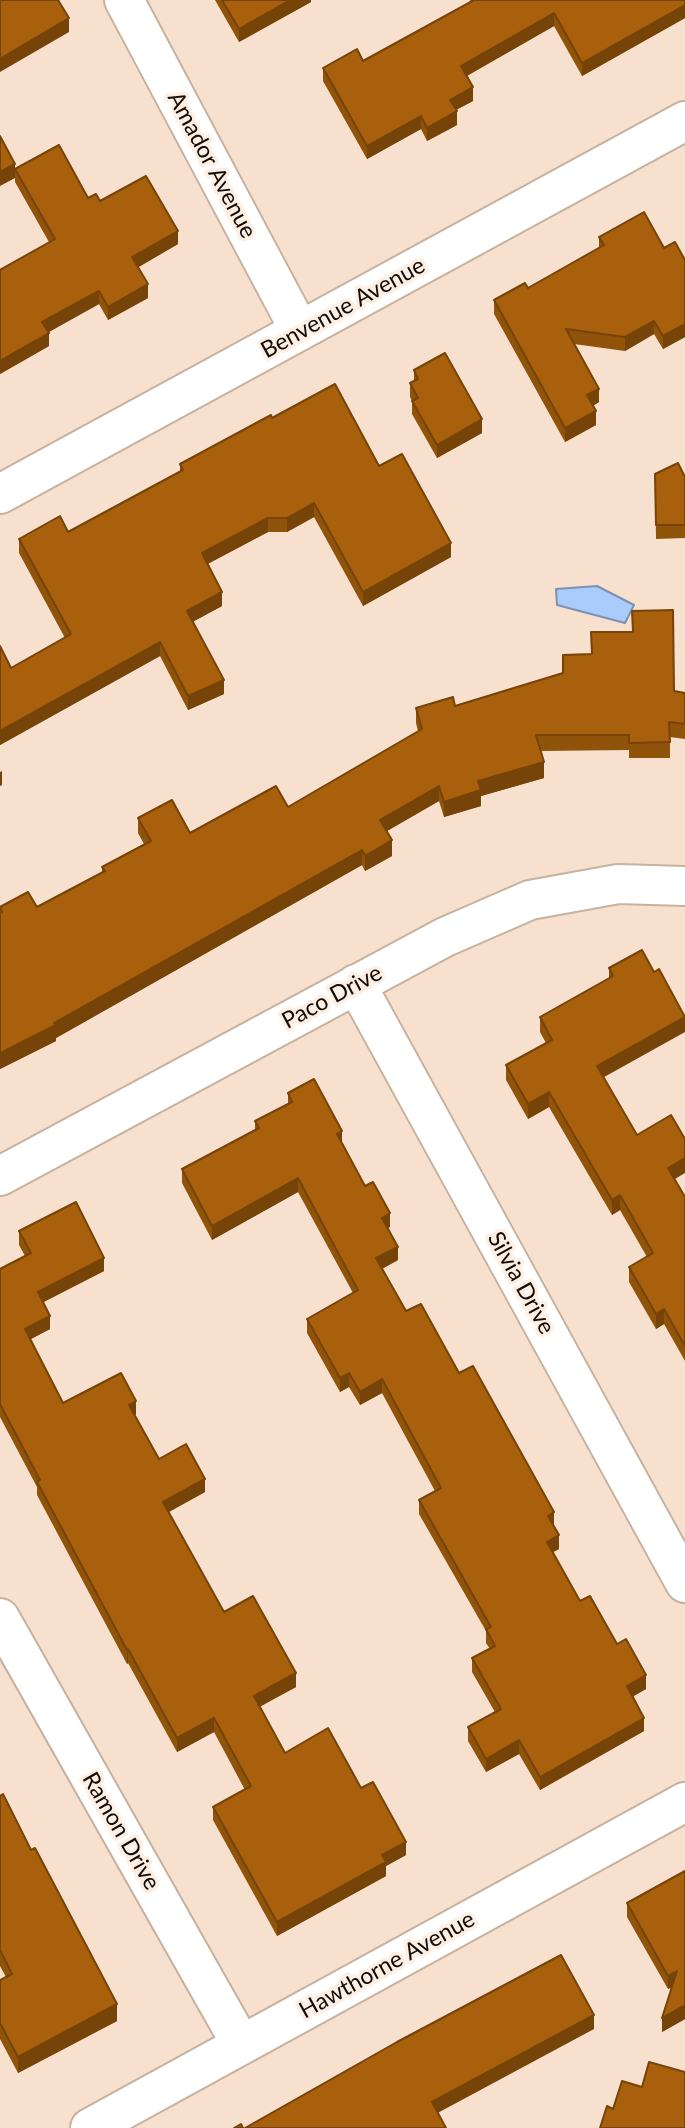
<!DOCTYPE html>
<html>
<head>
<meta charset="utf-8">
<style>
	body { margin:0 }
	canvas { display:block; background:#f7e0ce }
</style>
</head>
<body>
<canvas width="685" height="2128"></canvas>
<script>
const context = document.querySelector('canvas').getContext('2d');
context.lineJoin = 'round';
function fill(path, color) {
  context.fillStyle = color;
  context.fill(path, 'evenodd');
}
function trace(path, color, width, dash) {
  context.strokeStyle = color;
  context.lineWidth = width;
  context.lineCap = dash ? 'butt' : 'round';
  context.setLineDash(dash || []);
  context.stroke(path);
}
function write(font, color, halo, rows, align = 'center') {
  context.font = font + ' Lato,sans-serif';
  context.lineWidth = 7;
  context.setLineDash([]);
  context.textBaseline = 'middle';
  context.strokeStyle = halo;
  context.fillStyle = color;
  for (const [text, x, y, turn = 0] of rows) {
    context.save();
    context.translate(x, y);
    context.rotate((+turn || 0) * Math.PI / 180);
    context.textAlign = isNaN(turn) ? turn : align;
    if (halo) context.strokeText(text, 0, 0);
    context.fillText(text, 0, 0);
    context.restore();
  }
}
const water = new Path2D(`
	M597 586 634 605 625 623 557 605 556 589Z`);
fill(water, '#a9ccfa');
trace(water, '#7c92b1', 2);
const minor = new Path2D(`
	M124 0 300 331
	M0 494 685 121
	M356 984 685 1583
	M0 1176 445 937 530 900 618 884 685 886
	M0 1618 241 2044
	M90 2128 685 1802`);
trace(minor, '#c7b19f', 42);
trace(minor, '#fff', 38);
fill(new Path2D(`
	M215 0H311V2L239 42Z
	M470 0H685V18L582 76 554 26 467 76 473 101 456 110 457 125 427 141 421 129 367 159 323 81V68L363 61 471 2Z
	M15 169 88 198 100 201 178 244 138 267 148 298 108 320 99 304 48 332 49 346 0 374 49 242 15 182Z
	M599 237 664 248 685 260V337L663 349 654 334 625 351 574 344 599 402 593 406 596 425 565 442 494 314V300L528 288 599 248Z
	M414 370 482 433 437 458 412 414V401L410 397V383L414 381Z
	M272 418 379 466 451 557 363 606 314 517 287 532H268L207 564 222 606 192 622 224 694 188 710 160 656 0 745V646L11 668 65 638 19 553V539L68 532 180 472V464Z
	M655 474 685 477V538L656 539Z
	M674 691 685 693V739L670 737V758H629V750L541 751 544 778 481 796V806L444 817 439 801 387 831 392 856 365 871 362 865 56 1038V1041L0 1069V907H37L102 873V867L144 844 138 833V818L190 833 288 807 418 731 416 723V708Z
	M642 950 603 1077 637 1135 675 1179 685 1197V1361L664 1324 656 1329 629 1282V1267L647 1257 620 1210 612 1215 549 1107 528 1119 506 1080V1065L546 1043 540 1032V1017L609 978V968Z
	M288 1093 342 1142 365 1186 390 1227 387 1228 398 1260 382 1269 406 1311 459 1373 554 1526 559 1549 553 1552 580 1601 617 1644 646 1689 633 1696 644 1731 540 1790 519 1754 486 1772 468 1741V1727L495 1712 472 1672V1658L490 1649 486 1643V1631L419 1514V1500L435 1491 382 1393 360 1405 349 1387 340 1392 307 1333V1319L353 1293 298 1192 212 1240 182 1183V1169L255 1130V1121L288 1105Z
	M19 1231 104 1271 43 1302 50 1329 31 1339 63 1403 136 1414 135 1415 159 1459 205 1492 169 1512 224 1612 296 1687 260 1706 285 1753 361 1788 406 1855 386 1866V1876L277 1936 213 1820V1807L245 1790 214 1732 177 1752 128 1663 127 1664 37 1495V1487L0 1417V1269L25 1256 19 1245Z
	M0 1796 117 2021 18 2073 0 2039V1980L6 1977 0 1966Z
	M685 1871V2019L662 2032 672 1987 668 1989 627 1917V1903Z`), '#90530a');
fill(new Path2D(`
	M290 0H311V2L239 42V29Z
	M685 5V18L582 76V63Z
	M554 13V26L461 79V66Z
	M69 18V32L0 72V59Z
	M473 87V101L450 113V100Z
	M457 111V125L427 141V128Z
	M421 116V129L367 159V146Z
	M15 164V178L0 186V172Z
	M178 231V244L132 271V257Z
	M148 284V298L108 320V307Z
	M99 291V304L42 336V322Z
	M654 321V334L625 351V337Z
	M685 324V337L663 349V336Z
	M49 333V346L0 374V361Z
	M599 389V402L587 409V395Z
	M596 411V425L565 442V428Z
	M482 419V433L437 458V445Z
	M314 503V517L287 532V518Z
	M268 518V532L202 567V553Z
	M451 543V557L363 606V592Z
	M222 592V606L187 625V611Z
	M160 642V656L0 745V731Z
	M224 680V694L188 710V696Z
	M544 762V778L481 796V806L444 817V802L478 781Z
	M2 771V785L0 786V772Z
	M439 786V801L380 835V820Z
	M392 840V856L365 871V856Z
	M362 850V865L56 1038V1041L0 1069V1053Z
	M685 1017V1032L597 1081V1066Z
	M549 1092V1107L528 1119V1104Z
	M342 1131V1145L337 1134Z
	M685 1158V1173L668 1183V1168Z
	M298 1178V1192L212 1240V1226Z
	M620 1195V1210L612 1215V1200Z
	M390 1213V1227L382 1231V1218Z
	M398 1247V1260L376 1272V1258Z
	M104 1258V1271L38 1305V1292Z
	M664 1309V1324L656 1329V1314Z
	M50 1316V1329L25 1342V1329Z
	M349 1373V1387L340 1392V1378Z
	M382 1379V1393L360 1405V1392Z
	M136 1401V1414L129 1418V1405Z
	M205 1479V1492L163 1515V1502Z
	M554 1512V1526L548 1516Z
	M559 1535V1549L547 1555V1542Z
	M128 1649V1663L127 1664V1650Z
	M296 1673V1687L254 1710V1696Z
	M646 1675V1689L627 1700V1686Z
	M214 1718V1732L177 1752V1738Z
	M644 1718V1731L540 1790V1777Z
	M519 1740V1754L486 1772V1759Z
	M406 1842V1855L386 1866V1876L277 1936V1922L382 1855Z
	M677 1971V1985L668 1989V1976Z
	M117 2004V2021L18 2073V2057Z
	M685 2005V2019L662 2032V2018Z
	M594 2015V2029L432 2116V2102Z`), '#764308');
const building = new Path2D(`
	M0 0H58L69 18 0 59Z
	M222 0H290L239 29Z
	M474 0H685V5L582 63 554 13 461 66 473 87 450 100 457 111 427 128 421 116 367 146 323 68 357 49 363 61Z
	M0 136 15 164 0 172Z
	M59 145 88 198 96 194 100 201 146 176 178 231 132 257 148 284 108 307 99 291 42 322 49 333 0 361V270L55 239 15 169Z
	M644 212 664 248 675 242 685 260V324L663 336 654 321 625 337 566 329 599 389 587 395 596 411 565 428 494 300 525 283 528 288 604 245 599 237Z
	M445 353 482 419 437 445 412 401 418 398 410 383 418 379 414 370Z
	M335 384 379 466 402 454 451 543 363 592 314 503 287 518H268L202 553 222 592 187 611 224 680 188 696 160 642 0 731V646L11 668 71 634 19 539 60 516 68 532 183 470 180 464 271 415 272 418Z
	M678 463 685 477V525H656L655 474Z
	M673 610 674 691 685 693V724L669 722 670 742 629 743V735H536L544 762 478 781 481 790 444 802 439 786 380 820 392 840 365 856 362 850 54 1023 56 1025 0 1053V913L2 912 0 907 28 892 37 907 105 871 102 867 151 841 138 818 172 800 190 833 276 786 288 807 422 729 416 708 453 697 455 706 563 673V655L592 654 591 632H633L632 611Z
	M642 950 654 972 659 969 685 1017 597 1066 637 1135 671 1115 685 1139V1158L668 1168 685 1197V1346L664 1309 656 1314 629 1267 653 1253 620 1195 612 1200 549 1092 528 1104 506 1065 552 1040 540 1017 613 976 609 968Z
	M314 1079 342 1131 337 1134 365 1186 373 1182 390 1213 382 1218 398 1247 376 1258 406 1311 421 1304 459 1373 473 1366 554 1512 548 1516 559 1535 547 1542 580 1601 590 1596 617 1644 626 1639 646 1675 627 1686 644 1718 540 1777 519 1740 486 1759 468 1727 501 1709 472 1658 495 1646 486 1629 491 1627 419 1500 441 1488 382 1379 360 1392 349 1373 340 1378 307 1319 358 1290 298 1178 212 1226 182 1169 259 1128 255 1121 292 1102 288 1093Z
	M76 1202 104 1258 38 1292 50 1316 25 1329 63 1403 121 1373 136 1401 129 1405 159 1459 186 1444 205 1479 163 1502 224 1612 253 1596 296 1673 254 1696 285 1753 328 1728 361 1788 373 1782 406 1842 382 1855 386 1862 277 1922 213 1807 251 1786 214 1718 177 1738 128 1649 127 1650 37 1482 40 1480 0 1404V1269L31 1253 19 1231Z
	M3 1794 31 1850 35 1848 117 2004 18 2057 0 2023V1980L12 1974 0 1950V1796Z
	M685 1871V2005L662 2018 677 1971 668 1976 627 1903Z
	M561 1955 594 2015 432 2102 446 2128H245L397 2042Z
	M649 2062 685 2072V2128H600L607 2106 613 2109 622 2081 642 2087Z
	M241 2124 243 2128H234Z`);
fill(building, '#a8600c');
trace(building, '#764308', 2);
write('23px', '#130c06', '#fdefe4', [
	["Amador Avenue",212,165,62],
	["Benvenue Avenue",343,308,-29],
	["Paco Drive",332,997,-28],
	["Silvia Drive",521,1283,61],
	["Ramon Drive",121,1831,60],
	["Hawthorne Avenue",387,1965,-29]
]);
</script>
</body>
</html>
